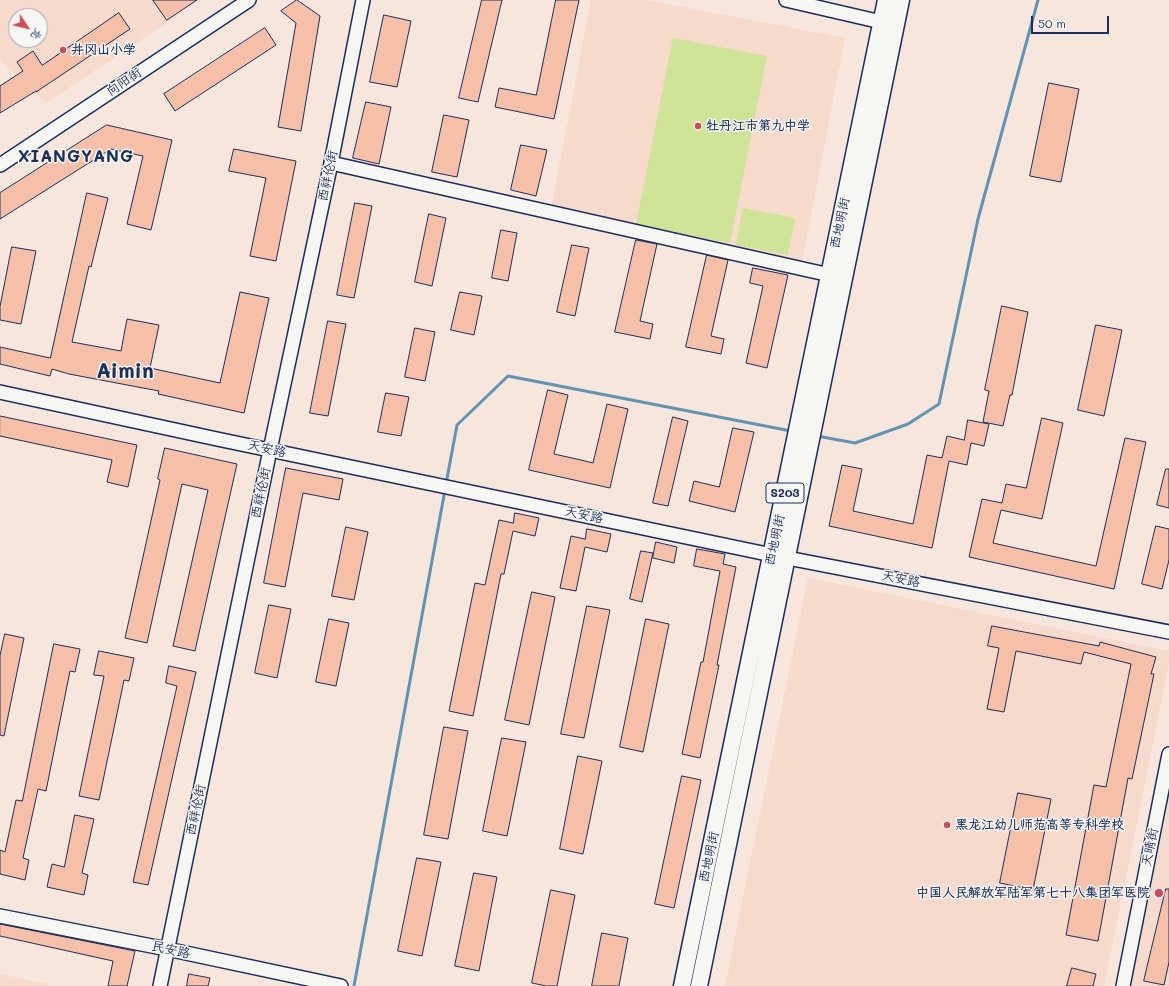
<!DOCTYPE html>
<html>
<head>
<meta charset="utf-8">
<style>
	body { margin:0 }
	#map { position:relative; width:1169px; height:986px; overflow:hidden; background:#f6e6dc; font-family:Mali,"LXGW WenKai TC",sans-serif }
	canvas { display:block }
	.north { position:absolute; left:8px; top:8px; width:40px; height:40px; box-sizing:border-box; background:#f6f6f2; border:1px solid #9ea6b7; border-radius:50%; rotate:125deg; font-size:11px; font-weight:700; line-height:16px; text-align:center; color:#1b2f5e }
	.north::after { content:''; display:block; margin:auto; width:14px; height:18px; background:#d1495b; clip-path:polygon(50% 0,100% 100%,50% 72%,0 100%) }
	.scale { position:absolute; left:1031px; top:16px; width:78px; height:18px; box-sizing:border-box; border:2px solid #1b2f5e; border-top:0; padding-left:5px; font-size:12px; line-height:14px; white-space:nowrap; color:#1b2f5e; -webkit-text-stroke:3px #f6f6f2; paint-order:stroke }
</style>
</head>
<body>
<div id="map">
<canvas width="1169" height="986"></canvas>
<div class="north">北</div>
<div class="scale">50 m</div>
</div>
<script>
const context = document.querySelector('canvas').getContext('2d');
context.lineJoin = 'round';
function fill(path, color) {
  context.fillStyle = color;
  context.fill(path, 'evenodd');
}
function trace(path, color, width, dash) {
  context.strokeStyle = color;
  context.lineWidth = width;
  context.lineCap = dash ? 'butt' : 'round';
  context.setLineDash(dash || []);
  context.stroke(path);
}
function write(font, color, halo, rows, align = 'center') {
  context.font = font + ' Mali,"LXGW WenKai TC",sans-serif';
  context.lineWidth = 3;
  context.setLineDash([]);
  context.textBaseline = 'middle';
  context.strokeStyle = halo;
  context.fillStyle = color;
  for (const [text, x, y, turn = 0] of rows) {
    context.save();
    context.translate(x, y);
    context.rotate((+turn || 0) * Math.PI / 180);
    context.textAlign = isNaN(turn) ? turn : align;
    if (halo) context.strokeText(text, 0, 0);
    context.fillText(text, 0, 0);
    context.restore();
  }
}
fill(new Path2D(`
	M0 0H174V18L46 103 0 60ZM16 16H40V40H16Z
	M591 0H647L845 38 802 262 550 214Z
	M808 578 1169 651V664L1104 986H725Z
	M1169 799V986H1131Z
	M0 974 49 984 48 986H0Z`), '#f6dacc');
fill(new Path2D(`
	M673 38 767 56 730 243 636 224Z
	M743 208 795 218 788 255 736 245Z`), '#d0e498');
trace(new Path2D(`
	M817 436 855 443 908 424 939 404 978 219 1038 0
	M446 484 457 425 508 376 791 431
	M354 986 445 490`), '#5f94b4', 3);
const building = new Path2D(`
	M153 0H197L167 20Z
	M297 0 320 16 301 131 278 127 296 23 281 11Z
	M482 0H502L478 102 459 98Z
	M556 0H579L554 119 495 107 499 88 536 95Z
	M119 13 130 29 36 92V91L0 113V86L23 71 17 62 33 51 42 65Z
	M384 15 411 21 397 87 370 82Z
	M265 28 276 45 175 111 164 94Z
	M1049 83 1079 89 1061 182 1030 176Z
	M366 102 391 107 379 164 353 158Z
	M444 115 469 120 457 177 432 172Z
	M107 125 172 140 151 230 127 224 143 156 111 149 0 219V193Z
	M521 145 547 150 536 196 511 190Z
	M234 149 296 161 276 261 250 256 266 178 229 171Z
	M87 193 108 198 91 267 89 266 72 342 121 351 127 319 159 325 150 368 220 383 240 292 269 298 244 413 158 394 159 391 69 374 52 369 50 376 0 364V347L50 358Z
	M355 203 372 206 354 298 337 295Z
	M429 214 446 218 432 286 415 282Z
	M501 230 517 233 508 281 492 278Z
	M636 240 657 244 640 321 653 324 650 339 615 332Z
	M572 245 589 248 575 316 557 312Z
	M12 247 36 251 21 324 0 320V307Z
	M707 255 728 260 711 336 724 339 721 354 686 347Z
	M753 268 788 275 767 368 746 363 763 286 750 283Z
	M460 292 482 296 474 335 451 330Z
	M1002 306 1028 312 1012 395H1010L1003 426 983 422 989 391 985 390Z
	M328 321 346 324 328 416 310 413Z
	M1096 325 1122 330 1104 416 1078 410Z
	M415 328 435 332 425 381 405 377Z
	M548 390 568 395 554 454 581 460 593 463 607 404 628 409 610 488 529 470Z
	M386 393 409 397 401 436 378 432Z
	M0 416 137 445 128 487 107 482 112 460 0 436Z
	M673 417 688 421 668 506 653 503Z
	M1042 418 1063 423 1042 519 1001 510 993 543 1096 566 1125 438 1146 442 1114 589 969 557 982 499 1002 503 1006 484 1026 488Z
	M968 420 989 424 984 446 971 443 967 465 949 461 932 548 829 526 842 465 862 469 853 511 913 524 927 455 942 458 947 436 964 440Z
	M733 428 754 432 735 512 689 501 694 481 719 487Z
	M165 448 237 464 195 651 173 646 208 490 182 484 147 643 125 638 160 480 158 479Z
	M286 468 343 479 339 500 303 493 285 587 264 583Z
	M1166 469H1169V508L1157 505Z
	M515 513 539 518 535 536 513 531 504 574H501L473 716 449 711 475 583 485 585 499 520 513 523Z
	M1156 526 1169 529V560L1162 589 1142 584Z
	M346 527 368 532 354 600 332 596Z
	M587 529 611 534 607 552 585 547 576 591 560 588 571 536 585 539Z
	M656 542 677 547 674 563 653 558Z
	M697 549 725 554 723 564 736 567 717 665H719L700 758 682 754 701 662H703L720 571 694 566Z
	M641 551 653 553 642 602 630 599Z
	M532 592 555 597 529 725 505 720Z
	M269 605 291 609 277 678 255 673Z
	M587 606 610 610 584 738 561 734Z
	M329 619 349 623 336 686 316 682Z
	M646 619 669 624 643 752 620 747Z
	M992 626 1099 646 1100 642 1156 657 1151 674H1154L1132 779 1128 778 1098 941 1066 935 1094 785 1106 787 1131 664 1084 652 1081 664 1016 651 1004 712 987 709 999 648 988 646Z
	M5 634 24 638 4 736 0 735V656Z
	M54 644 80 649 75 672 70 671 46 791 38 789 23 858 29 860 25 880 0 874V850L5 852 16 800 22 801Z
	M99 651 134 658 129 681 124 680 99 800 79 796 104 676 94 675Z
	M169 666 196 672 148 885 133 882 177 686 166 683Z
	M444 727 468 731 448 839 424 835Z
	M502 738 526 742 507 836 483 831Z
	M578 756 602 761 583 854 560 849Z
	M682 776 701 780 674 908 655 904Z
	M1018 793 1051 799 1033 890 1000 883Z
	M75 815 94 819 82 873 88 875 84 895 47 887 52 864 64 867Z
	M417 858 441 862 422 956 398 951Z
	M474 873 497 877 479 971 455 966Z
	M1166 889H1169V962L1164 985 1144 981Z
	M551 890 575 895 557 986H546L532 983Z
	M0 924 135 951 127 986H108L113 961 0 936Z
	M602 933 628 938 619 986H592Z
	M1072 968 1096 974 1093 986H1067Z
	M189 974 210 978 208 986H187Z`);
fill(building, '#f5bfa8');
trace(building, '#1b2f5e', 1);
const minor = new Path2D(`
	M786 0 890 24
	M331 163 830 275
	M0 165 249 0
	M0 392 217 439 772 555 1169 632
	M0 916 167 949 341 986
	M160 986 270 450 331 163 363 0
	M1123 986 1169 754`);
const major = new Path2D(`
	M682 986 886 0
	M699 986 901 0`);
trace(minor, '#1b2f5e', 16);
trace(major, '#1b2f5e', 19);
trace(minor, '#f6f6f2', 13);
trace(major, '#f6f6f2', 16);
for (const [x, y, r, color] of [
	[63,50,4,"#d1495b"],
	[698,126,4,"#d1495b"],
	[947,825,4,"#d1495b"],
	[1159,893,5,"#d1495b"]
]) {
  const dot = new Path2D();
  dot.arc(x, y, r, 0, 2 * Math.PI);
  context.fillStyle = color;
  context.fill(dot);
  trace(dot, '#f6f6f2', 1.5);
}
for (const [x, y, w] of [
	[785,493,38]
]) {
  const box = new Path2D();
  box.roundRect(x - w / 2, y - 10, w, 20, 3);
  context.fillStyle = '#f6f6f2';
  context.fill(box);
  trace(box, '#1b2f5e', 1);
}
write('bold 12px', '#1b2f5e', null, [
	["S203",785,493]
]);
write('bold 13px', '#1b2f5e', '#f6f6f2', [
	["井冈山小学",71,50],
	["牡丹江市第九中学",706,126],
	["黑龙江幼儿师范高等专科学校",955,825],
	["中国人民解放军陆军第七十八集团军医院",1150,893,"right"]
], 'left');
write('13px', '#1b2f5e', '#f6f6f2', [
	["向阳街",124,82,-34],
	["西祥伦街",328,176,-78],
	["西地明街",840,223,-78],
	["天安路",267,449,12],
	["西祥伦街",261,493,-78],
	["天安路",584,515,12],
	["西地明街",775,540,-78],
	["天安路",901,579,11],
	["西祥伦街",196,810,-78],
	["天晴街",1150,847,-79],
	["西地明街",709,857,-78],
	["民安路",171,950,12]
]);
context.letterSpacing = '1px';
write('bold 17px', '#1b2f5e', '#f6f6f2', [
	["XIANGYANG",76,157]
]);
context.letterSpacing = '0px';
write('bold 21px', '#1b2f5e', '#f6f6f2', [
	["Aimin",125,372]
]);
</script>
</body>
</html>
